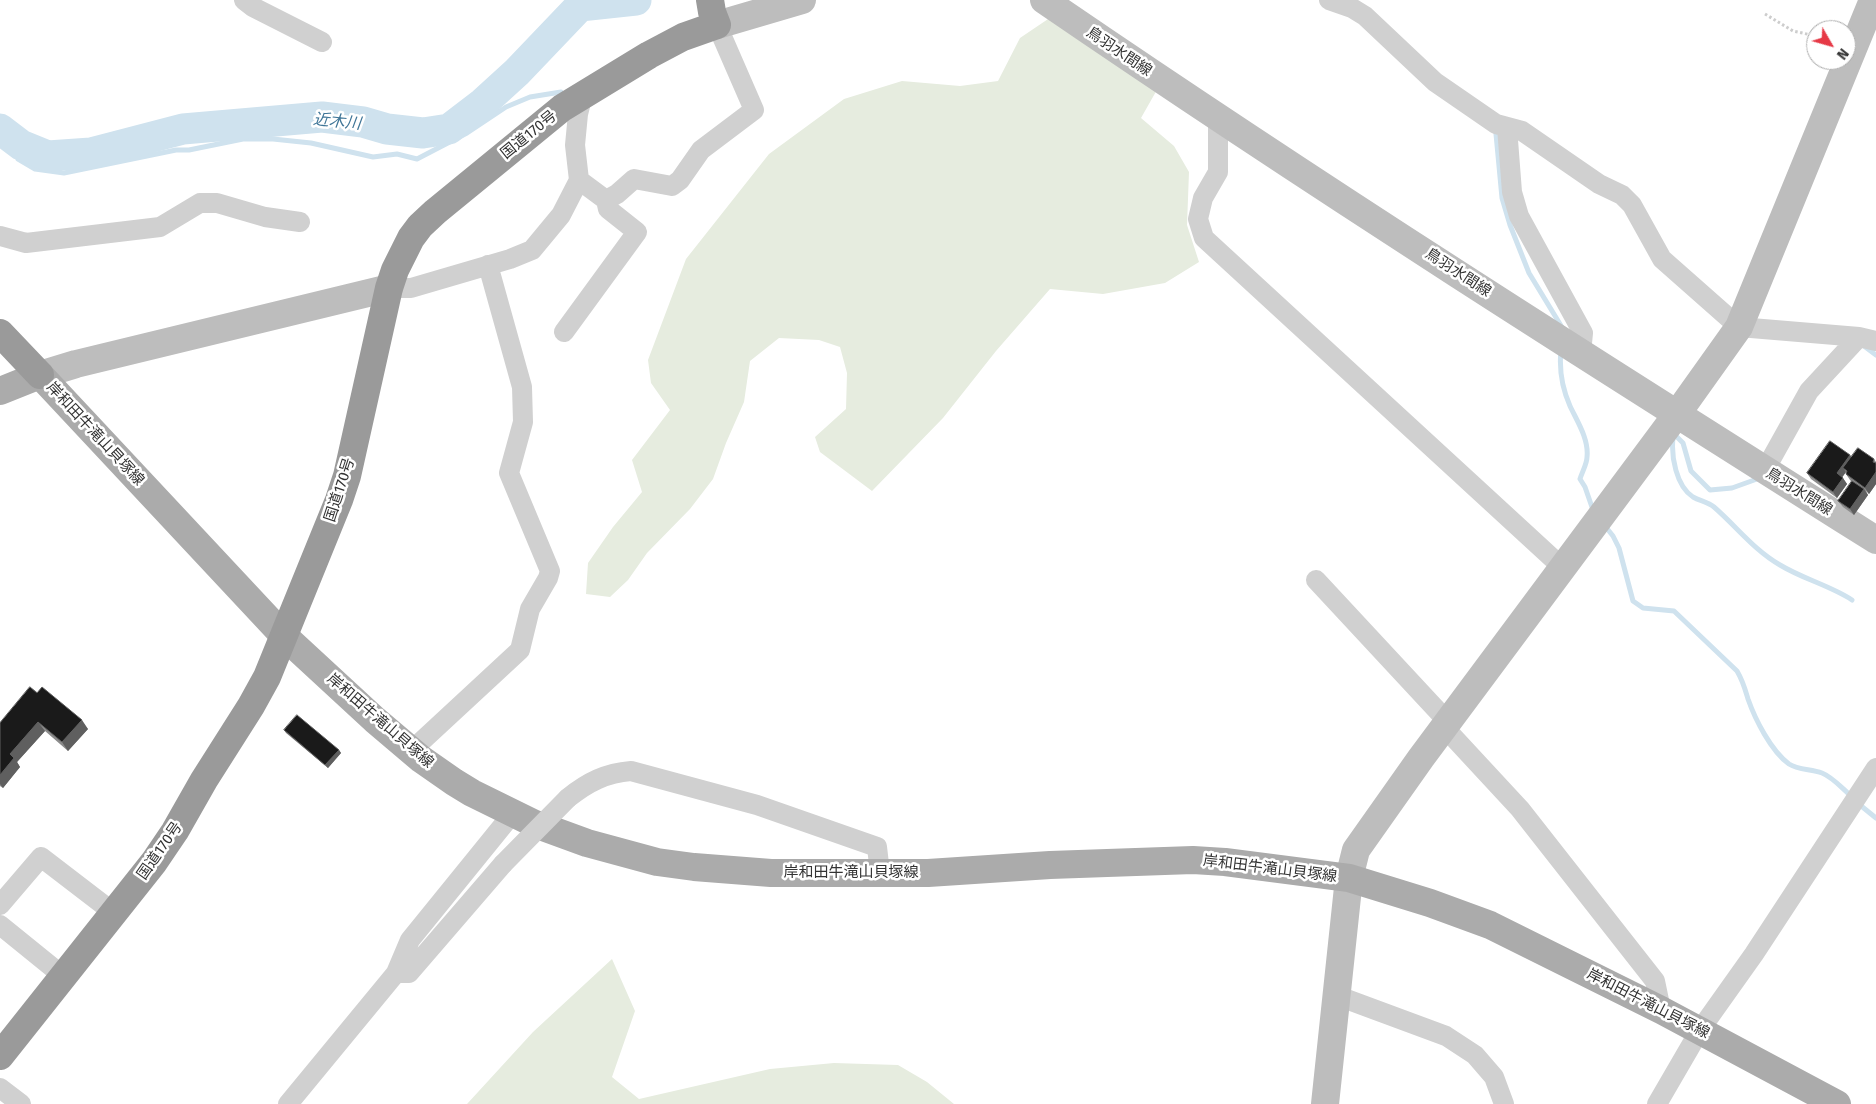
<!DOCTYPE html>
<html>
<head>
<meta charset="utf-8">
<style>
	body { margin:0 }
	#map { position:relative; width:1876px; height:1104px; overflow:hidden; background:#fff; font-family:"Fira Sans",sans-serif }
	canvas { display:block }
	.north { position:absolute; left:1806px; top:20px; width:50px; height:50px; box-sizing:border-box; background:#fff; border:1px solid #adadad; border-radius:50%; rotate:128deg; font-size:14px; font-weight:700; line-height:20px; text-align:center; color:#333 }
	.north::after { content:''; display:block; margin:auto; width:18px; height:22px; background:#e63946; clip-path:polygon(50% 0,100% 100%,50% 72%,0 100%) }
</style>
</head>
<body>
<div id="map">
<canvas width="1876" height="1104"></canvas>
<div class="north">N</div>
</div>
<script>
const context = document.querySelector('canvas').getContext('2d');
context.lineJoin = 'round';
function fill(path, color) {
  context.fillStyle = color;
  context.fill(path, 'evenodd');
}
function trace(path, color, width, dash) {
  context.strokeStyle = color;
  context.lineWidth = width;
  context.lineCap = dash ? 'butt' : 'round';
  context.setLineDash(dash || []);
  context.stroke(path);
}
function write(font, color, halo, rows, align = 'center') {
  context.font = font + ' "Fira Sans","Noto Sans JP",sans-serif';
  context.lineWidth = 5;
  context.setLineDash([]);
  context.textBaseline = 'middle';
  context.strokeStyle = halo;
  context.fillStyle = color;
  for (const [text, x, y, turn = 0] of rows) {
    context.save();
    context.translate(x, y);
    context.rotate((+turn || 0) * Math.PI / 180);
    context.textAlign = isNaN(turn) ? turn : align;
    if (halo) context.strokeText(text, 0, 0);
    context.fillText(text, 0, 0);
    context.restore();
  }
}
fill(new Path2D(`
	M1054 15 1158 88 1141 118 1174 146 1189 172 1187 225 1199 262 1165 283 1103 294 1050 289 996 351 943 418 872 491 820 452 815 437 846 409 847 373 840 347 819 340 779 338 750 361 744 402 726 443 713 479 690 509 647 553 628 580 610 597 586 594 588 563 613 527 642 492 632 460 670 410 651 383 648 360 686 259 769 154 844 99 902 81 960 86 998 81 1020 38Z
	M612 959 635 1011 612 1077 639 1099 770 1069 834 1063 898 1065 927 1082 954 1104H467L533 1032Z`), '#e6ecdf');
trace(new Path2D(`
	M1496 134 1502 198 1510 225 1529 273 1563 329
	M21 145 18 159 35 169 64 173 176 150H189L243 139H273L311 143 373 157 397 154 417 159 467 133 506 107 530 97 561 92
	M1864 346 1876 355
	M1561 350C1559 369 1562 388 1570 406 1577 421 1589 439 1587 457 1587 464 1582 472 1580 479L1585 487 1593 510
	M1673 433 1683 443 1691 471 1710 490 1732 488 1757 479
	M1673 438C1671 456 1676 486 1693 497 1700 501 1708 502 1714 507 1737 527 1754 550 1780 565 1803 579 1831 586 1852 600
	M1605 526 1613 536 1619 548 1633 601 1643 608 1674 611 1737 671C1743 681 1745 689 1748 699 1755 719 1771 751 1789 764 1798 770 1811 769 1822 773 1832 777 1841 787 1849 794
	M1860 805 1876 818`), '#cfe2ee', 5);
trace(new Path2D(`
	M0 129 21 145 48 156 91 153 183 129 322 117 363 122 387 129 423 133 449 129 483 103 517 72 580 6 636 0`), '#cfe2ee', 31);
trace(new Path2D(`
	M1765 14 1793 31 1816 36`), '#cdcdcd', 3, [2.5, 2.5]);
trace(new Path2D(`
	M244 0 253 7 322 42
	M1329 0 1352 8 1365 16 1435 82 1496 124 1522 131 1599 184 1622 195 1632 205 1662 259 1739 327 1859 337 1876 341
	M1218 118V172L1203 198 1198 219 1204 238 1563 568
	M1507 127 1512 192 1519 216 1583 333 1581 353
	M579 180 606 200 617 194 634 179 672 186 680 180 701 150 754 110 717 25
	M0 236 26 243 160 227 200 203H217L265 217 300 222
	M389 288H411L510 259 532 250 561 215 579 180 575 145 578 114 583 94
	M564 332 637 232 608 209 606 200
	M1765 470 1809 391 1859 337
	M1316 580 1448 722
	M1444 727 1520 809 1655 981 1661 1010
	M411 751 520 650 530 609 548 578 550 571 509 473 523 422 522 387 488 265
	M568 798C588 782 606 773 631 771L757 805 877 847 880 873
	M0 905 41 857 114 913
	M0 925 63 976
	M396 973H409L503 864
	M1338 996 1446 1036 1475 1055 1494 1077 1504 1104
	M0 1088 21 1104
	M288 1104 396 973 410 940 513 813
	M1657 1104 1700 1030 1754 954 1876 768`), '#d0d0d0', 20);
trace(new Path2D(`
	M1044 0C1317 187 1597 364 1876 540
	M717 25 802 0
	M40 375 76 364 389 288
	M1325 1104 1349 878 1356 850 1421 758 1677 414 1739 327 1873 0`), '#bdbdbd', 28);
trace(new Path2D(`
	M0 391 40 375 284 636 375 720 421 759 454 782 472 793 535 824 587 843 657 862 694 867 771 873H928L1050 865 1193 860 1225 862 1349 878 1430 903 1490 925 1661 1010 1837 1104`), '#ababab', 28);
trace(new Path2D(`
	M0 333 40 375
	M0 1056 154 862 175 831 204 780 251 706 267 677 339 500 347 476 389 288 395 270 411 238 420 226 435 212 562 108 649 55 683 37 717 25 712 12 710 0`), '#9a9a9a', 28);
trace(new Path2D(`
	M503 864 568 798`), '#d0d0d0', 20);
fill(new Path2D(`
	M1850 455 1851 457 1874 459 1876 462V484L1869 494 1866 491 1868 495 1854 515 1843 507 1838 501 1852 482 1850 480 1846 474V472L1842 477 1847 484 1837 498 1811 479 1807 473Z
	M30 687 88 729 68 751 45 731 17 762 20 767 3 788 0 786V723Z
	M284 730 339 750 341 753 328 768 286 733Z`), '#8c8c8c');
fill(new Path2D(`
	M1850 455 1854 461 1843 468 1846 472 1841 479 1837 473Z
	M1876 472V484L1869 494 1865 488Z
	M1843 478 1847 484 1837 498 1833 492Z
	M1864 489 1868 495 1854 515 1850 509Z
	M82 720 88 729 68 751 62 742Z
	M38 722 45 731 17 762 20 767 3 788 0 784V775L10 754Z
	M339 750 341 753 328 768 325 765Z`), '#5f5f5f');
const building = new Path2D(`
	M1830 441 1850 455 1837 473 1843 478 1833 492 1807 473Z
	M1858 448 1874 459 1873 462 1876 463V472L1865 488 1846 474 1847 471 1843 468Z
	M1852 481 1864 489 1850 509 1838 501Z
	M30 687 37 693 42 687 82 720 62 742 38 722 10 754 14 758 0 775V723Z
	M297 715 339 750 325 765 284 730Z`);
fill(building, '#1a1a1a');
trace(building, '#5f5f5f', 1);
write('15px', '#333', '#fff', [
	["鳥羽水間線",1119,52,34],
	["国道170号",529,135,-39],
	["鳥羽水間線",1458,273,33],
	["岸和田牛滝山貝塚線",95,434,47],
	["国道170号",340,490,-72],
	["鳥羽水間線",1799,492,32],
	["岸和田牛滝山貝塚線",380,721,41],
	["国道170号",160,851,-55],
	["岸和田牛滝山貝塚線",1270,869,7],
	["岸和田牛滝山貝塚線",851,873],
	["岸和田牛滝山貝塚線",1648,1004,27]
]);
write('italic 16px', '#3f7597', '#fff', [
	["近木川",337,122,6]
]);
</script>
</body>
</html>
